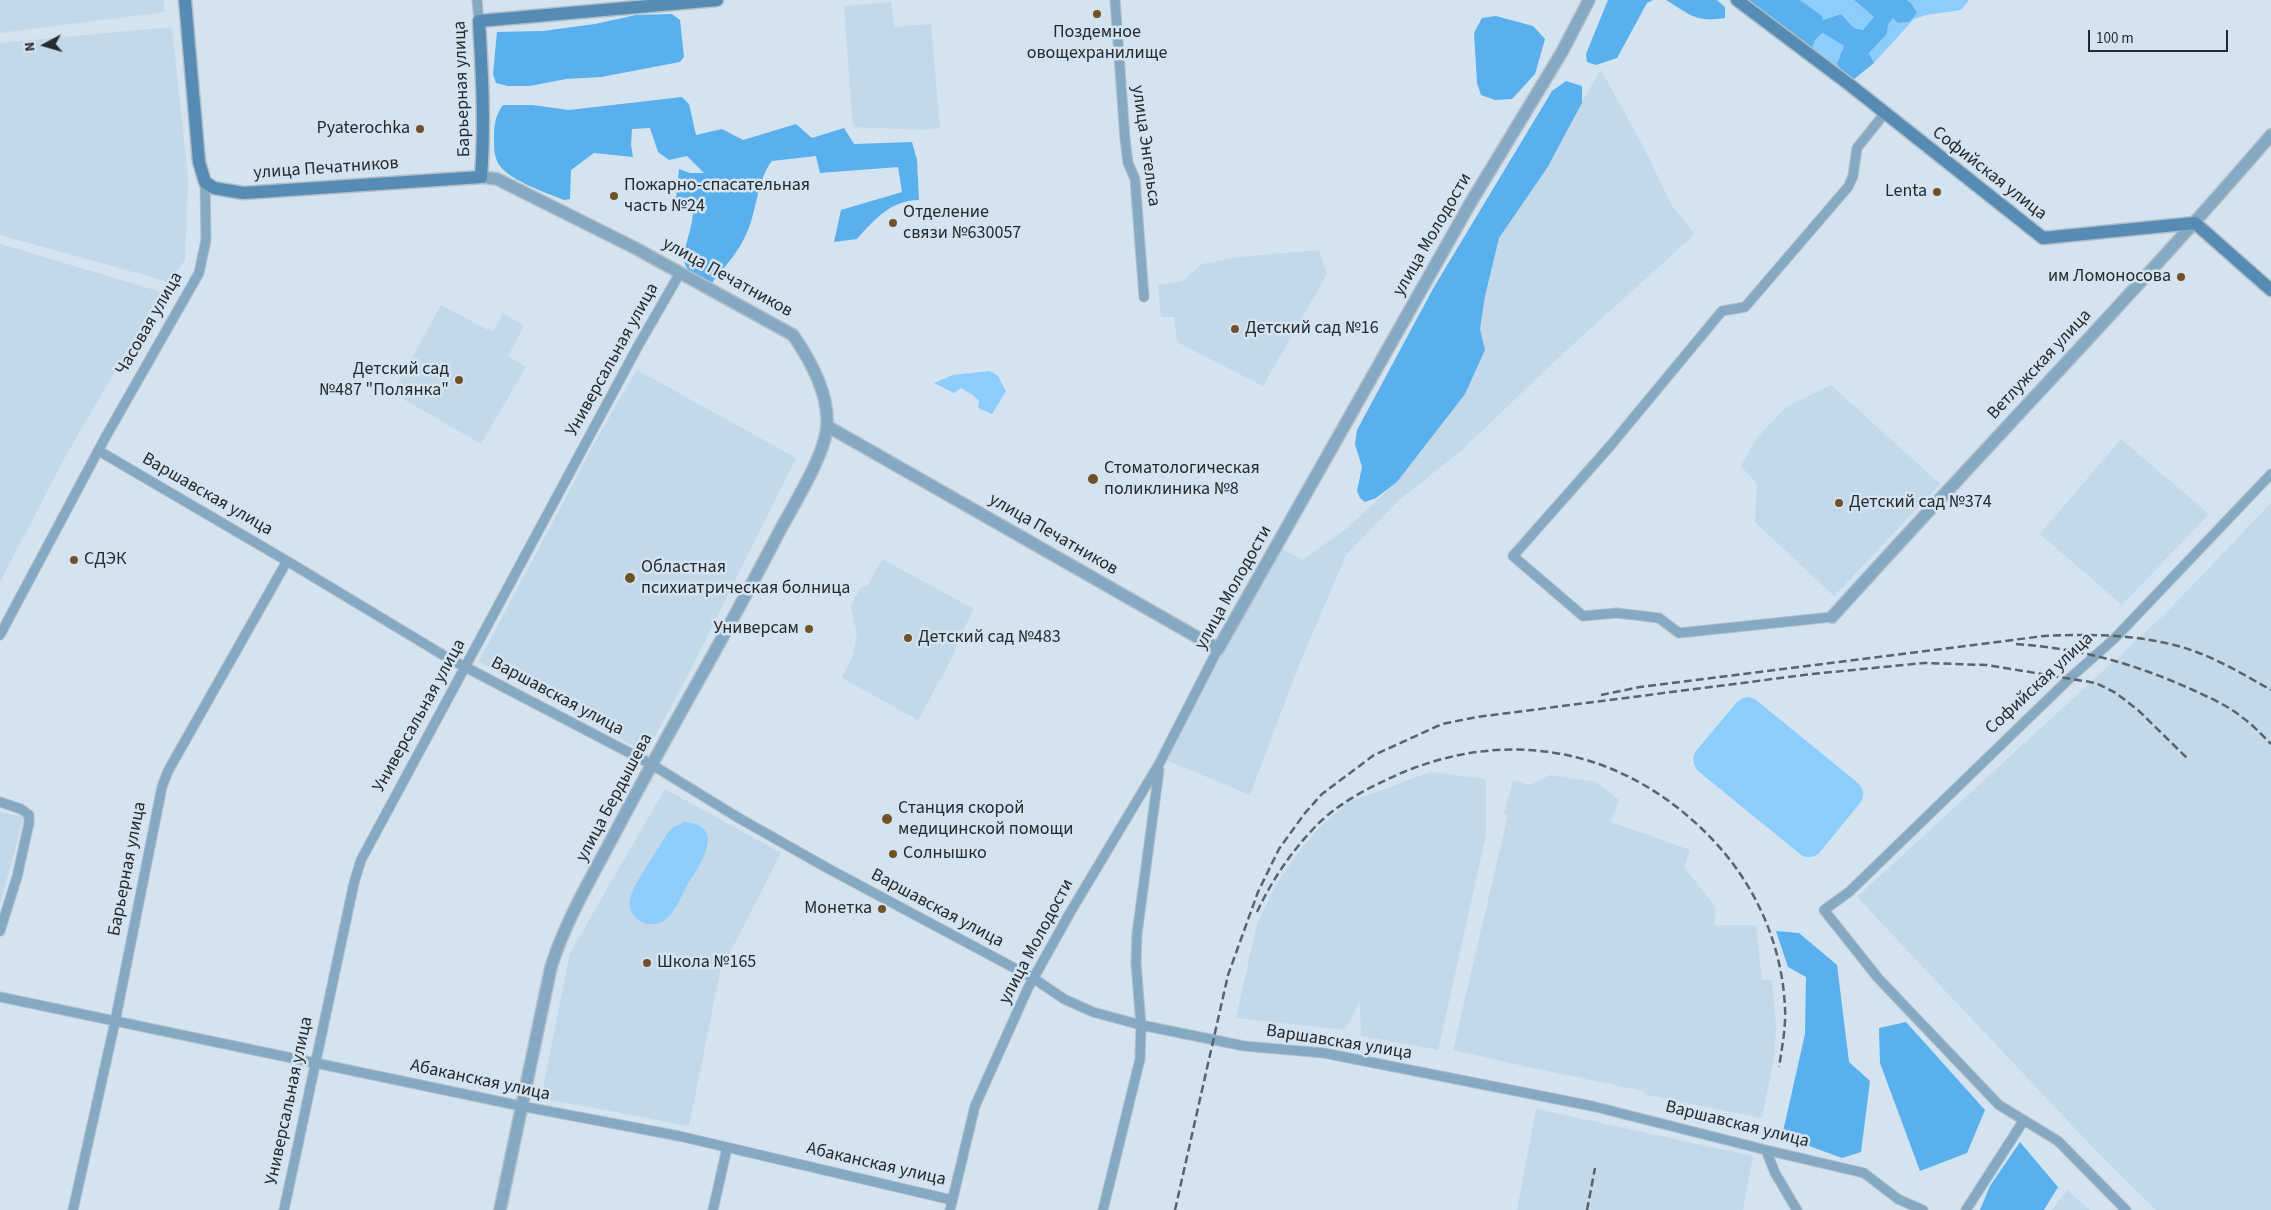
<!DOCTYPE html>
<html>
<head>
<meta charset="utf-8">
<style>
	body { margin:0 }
	#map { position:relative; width:2271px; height:1210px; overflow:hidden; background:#d3e3ef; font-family:"Source Sans 3",sans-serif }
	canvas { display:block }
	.north { position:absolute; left:20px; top:20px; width:50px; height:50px; -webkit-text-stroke:4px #d3e3ef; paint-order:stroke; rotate:264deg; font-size:14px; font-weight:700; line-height:20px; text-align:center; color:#252a2f }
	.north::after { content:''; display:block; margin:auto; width:18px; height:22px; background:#252a2f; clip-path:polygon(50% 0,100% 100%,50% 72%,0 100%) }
	.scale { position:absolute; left:2088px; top:30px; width:140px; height:22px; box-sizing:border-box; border:2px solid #252a2f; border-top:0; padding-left:6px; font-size:15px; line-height:18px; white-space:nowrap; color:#252a2f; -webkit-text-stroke:4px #d3e3ef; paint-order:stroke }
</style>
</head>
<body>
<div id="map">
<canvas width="2271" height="1210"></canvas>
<div class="north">N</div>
<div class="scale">100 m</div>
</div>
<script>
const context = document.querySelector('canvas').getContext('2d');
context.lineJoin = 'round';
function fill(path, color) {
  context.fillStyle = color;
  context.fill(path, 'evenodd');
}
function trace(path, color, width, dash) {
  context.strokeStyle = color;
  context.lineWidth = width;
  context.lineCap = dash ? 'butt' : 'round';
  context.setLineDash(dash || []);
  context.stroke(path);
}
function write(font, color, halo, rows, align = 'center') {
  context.font = font + ' "Source Sans 3",sans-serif';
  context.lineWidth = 5;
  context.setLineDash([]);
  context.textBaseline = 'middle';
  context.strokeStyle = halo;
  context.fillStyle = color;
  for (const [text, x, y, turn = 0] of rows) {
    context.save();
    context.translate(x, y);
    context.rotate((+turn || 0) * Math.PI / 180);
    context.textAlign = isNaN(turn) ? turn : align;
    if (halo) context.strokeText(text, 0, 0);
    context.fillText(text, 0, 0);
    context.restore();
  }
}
fill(new Path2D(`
	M0 0H163L165 12 0 33Z
	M891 2 895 27 931 24 940 128 924 130 853 127 844 6Z
	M172 27 188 179 185 260 169 282 0 235V43Z
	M1601 70 1644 148 1672 206 1695 234 1557 359 1462 450 1398 501 1346 555 1299 665 1250 795 1166 760 1227 638 1282 549 1303 560 1346 529 1398 481 1442 422 1477 326 1495 244Z
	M0 244 161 292 64 459 0 582Z
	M1319 250 1327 274 1263 386 1177 342 1174 317H1161L1158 285 1183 281 1202 264 1240 257Z
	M441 305 486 329 494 331 503 313 524 326 508 356 526 367 481 444 393 393Z
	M637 370 796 458 693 665 646 753 479 661 601 431Z
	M1831 385 1940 484 1834 596 1755 522 1757 484 1741 466 1756 439 1786 407Z
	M2121 439 2209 514 2122 605 2040 534Z
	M2271 503V1210H2156L2099 1154 1857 897 2166 613Z
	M882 559 974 609 957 642 953 656 918 720 842 678 853 656 857 635 851 606 860 588 869 584Z
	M1430 772 1486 779V835L1438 1050 1361 1036 1360 1000 1345 1030 1236 1018 1257 924 1274 888 1297 854 1319 828 1347 803Z
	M1550 775 1596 782 1619 800 1611 822 1690 850 1684 867 1716 908 1714 925H1756L1762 980H1772L1776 1026 1774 1059 1762 1118 1657 1097 1644 1094V1091L1537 1069 1453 1050 1508 815 1504 814 1513 781 1530 785Z
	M665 789 781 853 720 972 689 1126 541 1098 570 953Z
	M0 812 24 817 0 904Z
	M1536 1109 1753 1156 1743 1210H1517Z
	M2067 1190 2090 1210H2052Z`), '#c3d8e9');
fill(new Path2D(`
	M1800 0H1854L1874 17 1864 30 1854 28 1841 14 1823 20Z
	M1907 0H1969L1961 10 1926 15 1914 19 1874 63 1869 53 1887 34 1888 25 1893 17 1911 3Z
	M1824 33 1844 46V74L1810 54 1815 40Z
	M990 371 998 376 1006 391 992 414 978 408 979 401 973 395 961 388 954 393 934 383 953 375Z
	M1750 697 1756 700 1858 783C1864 789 1865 796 1860 803L1820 852C1814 858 1807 859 1800 854L1698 771C1693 765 1692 758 1696 751L1737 702 1743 698Z
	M685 822C729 826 698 868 686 887 681 897 675 912 666 919 651 932 626 919 630 899 633 885 660 846 668 832L673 827Z`), '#8dcdfc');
fill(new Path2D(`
	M1608 0H1653L1647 3 1617 58 1596 65 1587 62 1586 54Z
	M1666 0H1717L1725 7V18C1696 23 1689 14 1666 0Z
	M1742 0H1800L1822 16 1823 20 1841 14 1854 28 1863 30 1874 17 1854 0H1907L1911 3 1917 13 1909 22 1898 23 1893 18 1888 25 1887 34 1869 53 1874 63 1853 80 1844 74 1837 64 1844 46 1823 33 1815 40 1810 54Z
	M672 14 680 20 684 57 680 62 601 77 566 79 530 86H508L496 83 493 74 497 32 543 31 595 24 636 15Z
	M1496 16 1533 26 1545 39 1535 74 1512 99 1495 100 1481 95 1477 83 1474 33 1482 18Z
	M1566 81 1582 86V103L1547 168 1499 238 1485 296 1480 329 1485 350 1465 394 1397 482 1376 498 1365 502 1360 498 1357 491 1362 467 1355 444 1357 430 1434 287 1552 91Z
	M682 97 689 104 696 135 722 129 743 140 796 124 812 138 844 128 854 144 912 142 917 160 919 200C891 200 874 220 857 239L834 242 841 210 902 192 898 167 820 173 816 156 772 161C758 178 757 208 748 230 740 251 725 266 711 284 667 269 690 246 693 214L676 200 679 169 690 173H704L687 156 669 160 658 152 650 128 632 129 631 145 633 157 594 153 571 170 570 199 564 200C547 193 504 179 497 161 494 154 494 146 494 138 494 125 495 116 503 105H532L569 110Z
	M1776 931 1799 933 1837 965 1849 1062 1870 1081 1861 1152 1842 1158 1782 1136 1805 1034 1806 977 1788 967Z
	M1906 1022 1985 1110 1967 1153 1920 1171 1880 1063 1879 1028Z
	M2020 1142 2058 1187 2044 1210H1980L1990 1186Z`), '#59b0ed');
const minor = new Path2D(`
	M477 0 479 21
	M1115 0 1125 139 1128 163 1135 179 1144 297
	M99 451 287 561 448 658 651 764 737 817 829 869 1033 978 1064 999 1093 1012 1141 1025 1244 1046 1324 1053 1592 1106 1766 1150 1864 1173 1898 1199 1923 1210
	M1832 617 1679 633 1659 618 1617 613 1583 616 1513 556 1611 445 1722 311 1745 307 1848 187 1853 176 1857 148 1885 113
	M0 635 105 438 199 273 206 240 205 182
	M0 802 21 809 29 815V823L17 877 0 931
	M0 997 521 1106 679 1136 952 1200
	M1766 1150 1775 1173 1797 1210
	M73 1210 115 1022 162 787 168 771 287 561
	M284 1210 354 883 361 860 638 346 680 273
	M713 1210 727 1148
	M950 1210 975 1106 1028 988 1071 911 1159 764 1218 649
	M1103 1210 1140 1059 1141 1025 1136 963 1137 934 1159 770
	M1966 1210 2024 1120
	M2126 1210 2058 1141 1999 1105 1878 978 1824 910 1849 892 2070 678 2115 638 2271 474`);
const tertiary = new Path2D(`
	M481 177 497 179 635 248 793 335C811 361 829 394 827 426 825 456 792 507 777 536 726 635 668 732 616 831 593 875 566 919 551 967L500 1210
	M827 426 1218 649 1471 202 1562 52 1589 0
	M1832 617C1977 456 2129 300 2271 135`);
const secondary = new Path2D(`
	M185 0 199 162 205 182 214 188 243 193 481 177C485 125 482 73 479 21L717 0
	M1737 0 1850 85 2043 238 2195 223 2271 290`);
trace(minor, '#b0bec9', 11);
trace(tertiary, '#b0bec9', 14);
trace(secondary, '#b0bec9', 15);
trace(minor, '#85a8c3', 9);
trace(tertiary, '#85a8c3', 11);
trace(secondary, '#568cb3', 12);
trace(new Path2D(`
	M2016 644C2082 649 2133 663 2193 690 2210 698 2229 706 2243 718 2253 725 2262 735 2271 744
	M1601 695 1640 687 2044 636C2088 634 2131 634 2174 645 2208 653 2241 673 2271 690
	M1257 912C1272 880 1291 852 1315 827 1335 806 1362 791 1388 779 1498 727 1613 744 1701 828 1751 875 1782 939 1785 1008 1786 1027 1782 1048 1779 1067
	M1175 1210 1228 975 1258 892 1279 849 1305 813 1322 794 1374 755 1442 724 1477 717 1812 674 1924 663 1987 665 2096 683 2116 693 2139 711 2189 760
	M1587 1210 1595 1168`), '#5a636a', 2.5, [8, 4]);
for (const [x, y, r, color] of [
	[1097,14,5,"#715127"],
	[420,129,5,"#715127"],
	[1937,192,5,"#715127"],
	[614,196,5,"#715127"],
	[893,223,5,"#715127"],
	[2181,277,5,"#715127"],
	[1235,329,5,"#715127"],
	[459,380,5,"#715127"],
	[1093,479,6,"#715127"],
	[1839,503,5,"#715127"],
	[74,560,5,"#715127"],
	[630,578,6,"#715127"],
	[809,629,5,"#715127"],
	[908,638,5,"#715127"],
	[887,819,6,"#715127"],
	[893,854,5,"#715127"],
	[882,909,5,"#715127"],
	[647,963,5,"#715127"]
]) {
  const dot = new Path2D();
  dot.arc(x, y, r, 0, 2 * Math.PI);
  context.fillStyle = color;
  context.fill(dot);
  trace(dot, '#d3e3ef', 2);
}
write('18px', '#252a2f', '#d3e3ef', [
	["Поздемное",1097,33,"center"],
	["овощехранилище",1097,54,"center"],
	["Pyaterochka",410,129,"right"],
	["Пожарно-спасательная",624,186],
	["часть №24",624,207],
	["Lenta",1927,192,"right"],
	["Отделение",903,213],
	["связи №630057",903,234],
	["им Ломоносова",2171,277,"right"],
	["Детский сад №16",1245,329],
	["Детский сад",449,370,"right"],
	["№487 \"Полянка\"",449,391,"right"],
	["Стоматологическая",1104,469],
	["поликлиника №8",1104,490],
	["Детский сад №374",1849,503],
	["СДЭК",84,560],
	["Областная",641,568],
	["психиатрическая болница",641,589],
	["Универсам",799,629,"right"],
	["Детский сад №483",918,638],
	["Станция скорой",898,809],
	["медицинской помощи",898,830],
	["Солнышко",903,854],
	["Монетка",872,909,"right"],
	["Школа №165",657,963]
], 'left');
write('18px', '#252a2f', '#d3e3ef', [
	["Барьерная улица",463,89,-92],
	["улица Энгельса",1145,146,82],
	["улица Печатников",326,169,-4],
	["Софийская улица",1989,174,38],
	["улица Молодости",1433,235,-60],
	["улица Печатников",727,278,29],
	["Часовая улица",150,324,-60],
	["Универсальная улица",613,360,-61],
	["Ветлужская улица",2040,365,-47],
	["Варшавская улица",207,495,30],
	["улица Печатников",1053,535,30],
	["улица Молодости",1234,588,-61],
	["Софийская улица",2040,684,-43],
	["Варшавская улица",557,697,28],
	["Универсальная улица",420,716,-61],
	["улица Бердышева",615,798,-62],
	["Барьерная улица",128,869,-79],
	["Варшавская улица",937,909,28],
	["улица Молодости",1037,942,-62],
	["Варшавская улица",1339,1043,9],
	["Абаканская улица",480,1081,12],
	["Универсальная улица",290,1101,-78],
	["Варшавская улица",1737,1125,14],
	["Абаканская улица",876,1165,13]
]);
</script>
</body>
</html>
